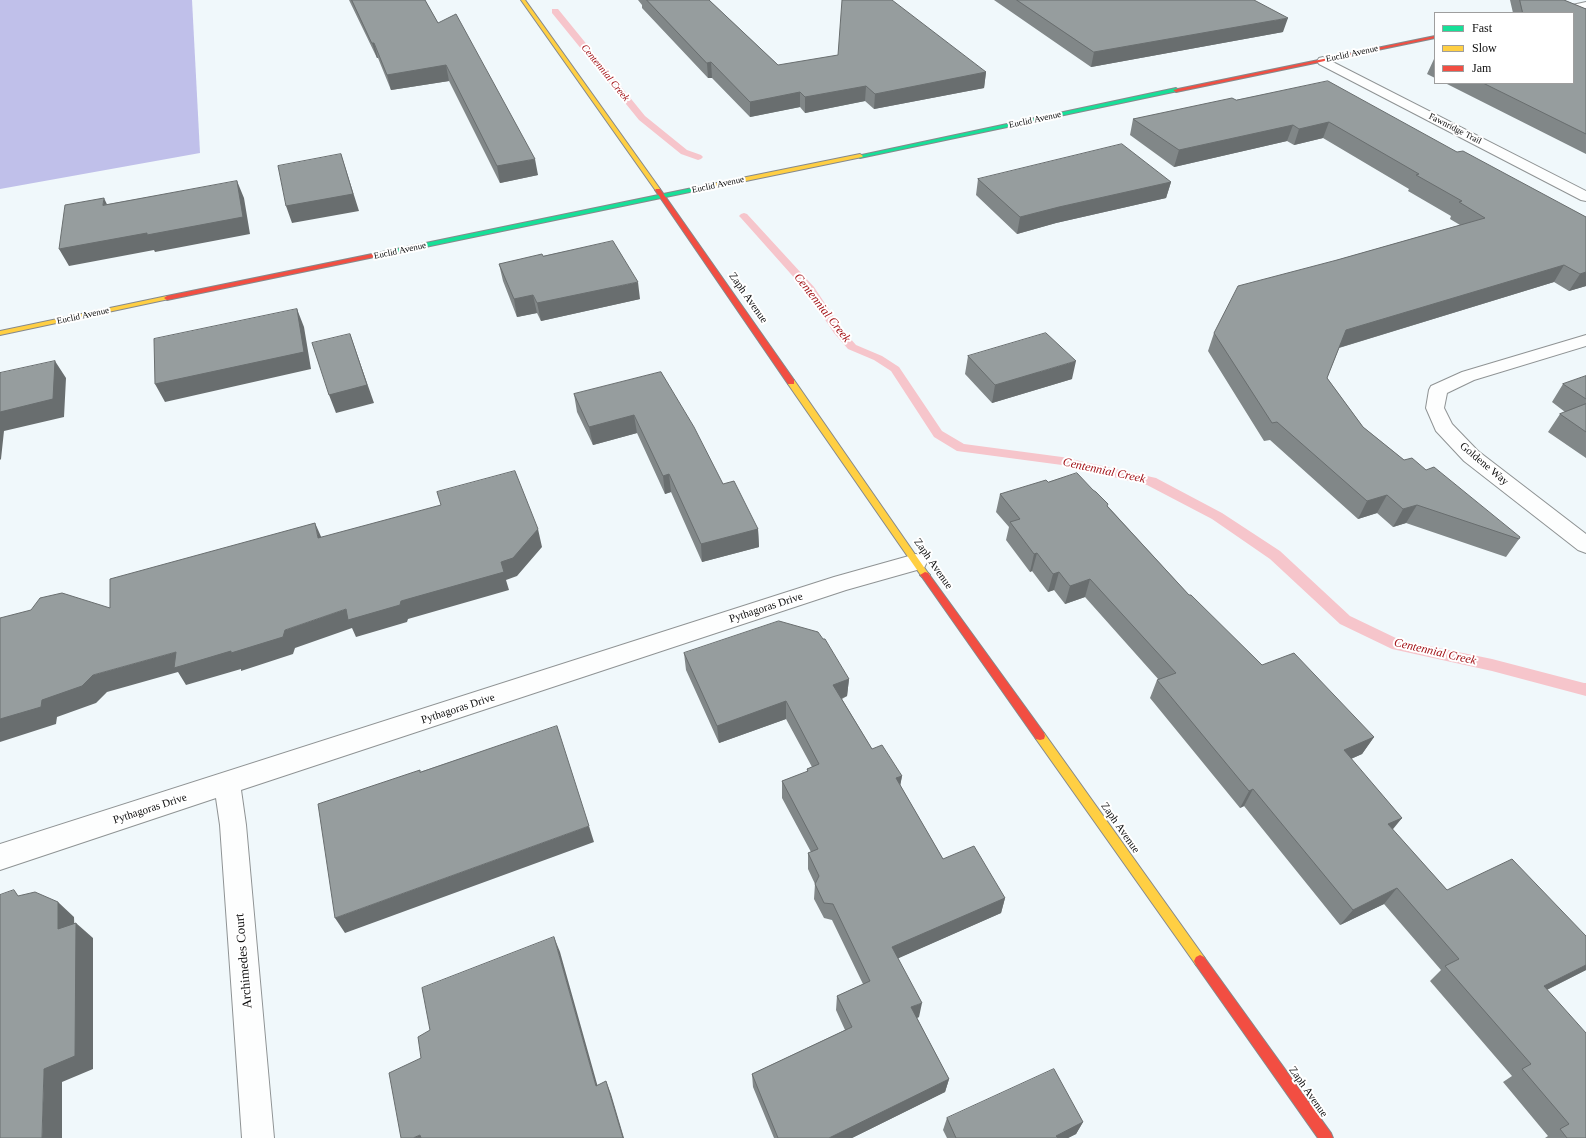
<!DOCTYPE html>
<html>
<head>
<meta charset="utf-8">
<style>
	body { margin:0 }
	#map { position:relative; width:1586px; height:1138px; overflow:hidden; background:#f0f8fb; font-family:Georgia,serif }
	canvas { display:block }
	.legend { position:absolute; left:1434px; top:12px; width:140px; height:72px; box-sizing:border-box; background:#fff; border:1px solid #9e9e9e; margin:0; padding:5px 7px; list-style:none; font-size:12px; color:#0d0d0d }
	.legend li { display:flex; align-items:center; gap:8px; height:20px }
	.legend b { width:20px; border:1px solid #9e9e9e }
</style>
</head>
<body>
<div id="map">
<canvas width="1586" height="1138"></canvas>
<ul class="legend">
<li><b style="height:5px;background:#16e098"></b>Fast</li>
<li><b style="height:5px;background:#ffcf43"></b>Slow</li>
<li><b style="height:5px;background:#f24e42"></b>Jam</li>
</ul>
</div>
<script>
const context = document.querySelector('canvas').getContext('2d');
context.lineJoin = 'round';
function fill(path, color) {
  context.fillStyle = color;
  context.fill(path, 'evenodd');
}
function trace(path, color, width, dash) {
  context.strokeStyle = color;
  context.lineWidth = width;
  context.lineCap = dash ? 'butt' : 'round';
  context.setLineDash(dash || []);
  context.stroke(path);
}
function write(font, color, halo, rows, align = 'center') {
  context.font = font + ' Georgia,serif';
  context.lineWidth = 4;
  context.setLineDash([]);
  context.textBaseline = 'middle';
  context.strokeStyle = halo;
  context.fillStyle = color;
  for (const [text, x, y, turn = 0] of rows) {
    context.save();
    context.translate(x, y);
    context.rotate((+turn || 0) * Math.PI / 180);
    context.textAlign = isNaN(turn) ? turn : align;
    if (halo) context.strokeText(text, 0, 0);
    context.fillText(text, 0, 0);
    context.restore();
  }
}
fill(new Path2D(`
	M0 0H192L200 153 0 189Z`), '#c0c0ea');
fill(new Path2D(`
	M552 9H558L645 116 687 150 701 155 703 157 701 159 698 160 681 154 639 120 552 13Z
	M744 213 747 214 814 287 842 329 856 345 882 356 899 367 942 431 964 444 1062 457 1156 478 1222 513 1280 551 1350 616 1400 640 1492 659 1584 683H1586V696L1492 671 1392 649 1340 624 1270 559 1212 519 1147 485 1062 465 957 451 934 437 891 371 874 360 848 349 834 333 806 291 741 218 739 216 741 214Z`), '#f6c5cb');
const street = new Path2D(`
	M1586 2V8L1565 13H1543L1545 11Z
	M1323 57 1586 191V201L1581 200 1319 64 1317 61 1319 58Z
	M1586 335V346L1474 380 1447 393 1444 408 1452 424 1478 451 1586 534V553L1578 550 1464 461 1436 431 1426 408 1429 390 1431 386 1462 372Z
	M916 554 924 556 927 562 924 568 846 590 241 790 246 825 274 1138H242L220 825 216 798 0 870V844L834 577Z`);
const fast = new Path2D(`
	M1176 88 1179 90 1178 91 860 158 857 156Z
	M707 185 709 186V188L382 256 379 254 382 252Z`);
const slow = new Path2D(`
	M521 0H525L660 189V191H656Z
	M860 154 863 156 862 157 707 189 704 187 707 185Z
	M167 296 170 298 169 299 0 335V331Z
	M788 380H794L928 573 930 575 928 577H922L788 384Z
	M1040 732 1044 733 1204 957 1206 961 1204 965 1200 967 1196 965 1036 739 1035 736 1036 733Z`);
const jam = new Path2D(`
	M1435 36V38L1176 92 1173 90Z
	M656 189H660L794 380V384H788L655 190Z
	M382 252 385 254 384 255 167 300 164 298 167 296Z
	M925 572 928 573 1044 733 1045 736 1044 739 1040 740 1036 739 922 577 920 575Z
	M1200 955 1204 957 1331 1133 1333 1138H1318L1196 965 1194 961 1196 957Z`);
trace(street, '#8f9394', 2);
trace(fast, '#86898b', 2);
trace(slow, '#86898b', 2);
trace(jam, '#86898b', 2);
fill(street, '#fdfefe');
fill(fast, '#16e098');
fill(slow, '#ffcf43');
fill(jam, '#f24e42');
fill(new Path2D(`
	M349 0H425L438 23 538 175 500 183 449 81 391 90 378 58H377Z
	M638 0H709L778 65 986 72 984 88 874 109 865 101 805 113 800 107 750 117 712 78H708L642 8V5Z
	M994 0H1254L1283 32 1091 67Z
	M1510 0H1564L1586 9V154L1445 83H1573V13H1513Z
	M1435 58V78L1427 74 1434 59Z
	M1236 100 1457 152 1586 217V286L1569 291 1554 282 1339 348 1327 378 1363 427 1404 460 1426 470 1519 539 1506 557 1406 523 1393 527 1377 513 1358 519 1270 440 1264 441 1208 351 1214 333 1337 260 1460 225 1450 219 1451 216 1408 191 1409 189 1323 138 1294 145 1287 141 1174 167 1130 135 1133 119Z
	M978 179 1171 182 1166 198 1056 223 1017 234 976 195Z
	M543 256 640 299 541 321 537 313 517 317 503 281 499 264Z
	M968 356 1072 379 992 403 965 374Z
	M661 372 723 484 758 529 759 547 702 562 671 492 665 494 637 433 593 445 577 412 574 394Z
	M1586 376V458L1548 432 1560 414 1565 412 1552 402 1563 384Z
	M1048 482 1093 490 1189 595 1262 665 1374 737 1362 754 1351 759 1402 818 1392 829 1447 890 1586 936V970L1547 990 1586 1138H1545L1548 1136 1503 1082 1512 1076 1430 981 1441 970 1384 904 1340 925 1244 806 1240 808 1150 698 1157 680H1159L1085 597 1065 604 1054 590 1048 592 1032 571 1030 572 1006 540 1009 527 996 512 1000 494Z
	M684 653 849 679 847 696 842 699 872 749 902 776 900 785 943 859 1005 898 1001 913 898 958 919 1017 917 1018 949 1079 945 1092 852 1138H774L753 1087 752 1074 845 1030 836 1010 837 996 863 984 832 920 824 918 814 899 815 884 808 869V853L811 852 782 798V781L807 772V769L812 767 786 719 719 743 686 670Z
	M947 1118 1083 1122 1076 1134 1068 1138H947L943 1130Z`), '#818788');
fill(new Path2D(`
	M1288 18 1283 32 1091 67 1094 52Z
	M372 43H374L378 58H377Z
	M711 62 712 78H708L707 63Z
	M446 65 449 81 391 90 387 75Z
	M986 72 984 88 874 109 875 94Z
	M866 86 865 101 805 113V97Z
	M800 92V107L750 117V102Z
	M1329 122 1323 138 1294 145 1299 129Z
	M1293 125 1287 141 1174 167 1179 150Z
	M341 154 359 211 292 223 286 206Z
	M535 159 538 175 500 183 497 166Z
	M237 181 244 198 250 234 155 252 154 250 69 266 59 249Z
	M1171 182 1166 198 1056 223 1017 234 1020 217 1059 207Z
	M104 198 112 215 103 205Z
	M1564 265 1554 282 1338 348 1346 330Z
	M1586 272V286L1569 291 1580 274Z
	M638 282 640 299 541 321 537 303Z
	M533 295 537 313 517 317 514 299Z
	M297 309 304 327 311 369 165 402 155 384Z
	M350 334 374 403 336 413 329 395Z
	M55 361 66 378 64 417 4 431 1 459 0 460V412Z
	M1076 361 1072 379 992 403 995 385Z
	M634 415 637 433 593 445 589 427Z
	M669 474 671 492 665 494 663 476Z
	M1387 495 1377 513 1358 519 1367 501Z
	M1417 505 1406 523 1393 527 1403 509Z
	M315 523 323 541 318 538Z
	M538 529 542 547 517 576 506 580 509 590 408 619 407 622 356 637 352 628 295 648 293 654 241 671V669L186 685 178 672 107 692 96 703 57 717 56 724 0 742V719L93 675 176 652 285 630 346 609 401 601 501 562Z
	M758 529 759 547 702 562 701 544Z
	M1037 553 1032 571 1030 572 1034 554Z
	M1059 572 1054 590 1048 592 1053 574Z
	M1090 579 1085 597 1065 604 1070 586Z
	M849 679 847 696 832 702 833 685Z
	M786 701V719L719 743 717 726Z
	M1374 737 1362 754 1332 767 1344 750Z
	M902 776 899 792 896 778Z
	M1253 789 1244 806 1240 808 1249 791Z
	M1402 818 1389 834 1388 824Z
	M589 826 594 842 345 933 335 918Z
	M1397 888 1384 904 1340 925 1353 910Z
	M1005 898 1001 913 890 962 892 947Z
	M58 902 74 917 75 944 58 929Z
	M76 923 93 938V1069L62 1082V1138H42L44 1069Z
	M554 937 560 952 601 1098 596 1086Z
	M1586 965V970L1526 1000 1544 986Z
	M922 1003 919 1017 908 1021 911 1007Z
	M949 1079 945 1092 852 1138H829Z
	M606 1081 611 1094 624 1138H623Z
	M1083 1122 1076 1134 1068 1138H1055L1056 1136Z
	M420 1135 422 1138H413Z`), '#696e6f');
const building = new Path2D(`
	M352 0H425L438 23 456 14 535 159 497 166 446 65 387 75 374 43H372Z
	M647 0H709L778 65 838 55 842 0H892L986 72 875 94 866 86 805 97 800 92 750 102 711 62 707 63Z
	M1017 0H1254L1288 18 1094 52Z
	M1520 0H1564L1586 9V134L1483 83H1573V13H1523Z
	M1328 81 1457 152 1463 151 1586 217V272L1580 274 1564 265 1346 330 1327 378 1363 427 1404 460 1412 458 1426 470 1434 467 1520 537 1519 539 1417 505 1403 509 1387 495 1367 501 1277 422 1272 423 1214 333 1238 286 1337 260 1485 218 1459 202 1462 201 1416 175 1419 174 1329 122 1299 129 1293 125 1179 150 1133 119 1232 98 1236 100Z
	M1122 144 1171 182 1059 207 1020 217 978 179Z
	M341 154 353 194 286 206 278 166Z
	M237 181 243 217 147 235V233L59 249 65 205 104 198 103 205Z
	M613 241 638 282 537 303 533 295 514 299 499 264 542 254 543 256Z
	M297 309 304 352 155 384 154 339Z
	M1046 333 1076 361 995 385 968 356Z
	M350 334 367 385 329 395 312 343Z
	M55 361 53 399 0 412V373Z
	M661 372 694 427 723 484 734 481 758 529 701 544 669 474 663 476 634 415 589 427 574 394Z
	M1586 376V399L1563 384Z
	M1586 404V432L1560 414Z
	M515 471 538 529 513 558 501 562 504 572 401 601 400 605 348 620 346 609 285 630 283 637 231 653V651L174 668 176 652 93 675 82 686 42 700 41 707 0 719V618L31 610 40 598 62 593 110 608V579L315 523 318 538 441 505 437 492Z
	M1077 473 1093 490 1096 492 1108 504 1107 506 1189 595H1191L1262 665 1294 653 1374 737 1344 750 1402 818 1388 824 1447 890 1512 859 1586 936V965L1544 986 1586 1033V1138H1567L1560 1129 1569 1124 1522 1069 1531 1064 1445 966 1459 959 1397 888 1353 910 1253 789 1249 791 1157 680 1176 673 1090 579 1070 586 1059 572 1053 574 1037 553 1034 554 1010 522 1020 519 1000 494 1046 480 1048 482Z
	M779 621 818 632 823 639H825L849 679 833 685 872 749 882 745 902 776 896 778 943 859 974 846 1005 898 892 947 922 1003 911 1007 949 1079 829 1138H778L752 1074 852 1027 837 996 870 981 833 904 824 903 815 884 819 876 808 853 818 849 782 781 808 771 807 769 819 764 786 701 717 726 684 653Z
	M557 726 589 826 335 918 318 804 420 770V772Z
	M14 890 18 896 35 892 58 902V929L76 923 75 1056 44 1069 42 1138H0V895Z
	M554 937 596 1086 606 1081 623 1138H421L420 1135 413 1138H401L389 1073 421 1058 418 1037 430 1030 422 988Z
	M1054 1069 1083 1122 1056 1136 1058 1138H956L947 1118Z`);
fill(building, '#969d9e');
trace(building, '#696e6f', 1);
write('9px', '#0d0d0d', '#fff', [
	["Euclid Avenue",1352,54,-12],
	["Euclid Avenue",1035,120,-12],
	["Fawnridge Trail",1455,129,27],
	["Euclid Avenue",718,185,-12],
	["Euclid Avenue",400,251,-12],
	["Euclid Avenue",83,316,-12]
]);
write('italic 10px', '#a21217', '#fff', [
	["Centennial Creek",605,73,51]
]);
write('11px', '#0d0d0d', '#fff', [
	["Zaph Avenue",748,298,55],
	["Goldene Way",1484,464,40],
	["Zaph Avenue",933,564,55],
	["Pythagoras Drive",766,608,-18],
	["Pythagoras Drive",458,709,-18],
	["Pythagoras Drive",150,809,-18],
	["Zaph Avenue",1120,828,55],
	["Zaph Avenue",1308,1092,55]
]);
write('italic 12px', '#a21217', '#fff', [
	["Centennial Creek",822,308,52],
	["Centennial Creek",1104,471,12],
	["Centennial Creek",1435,652,13]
]);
write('13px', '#0d0d0d', '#fff', [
	["Archimedes Court",244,961,-95]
]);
</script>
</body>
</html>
